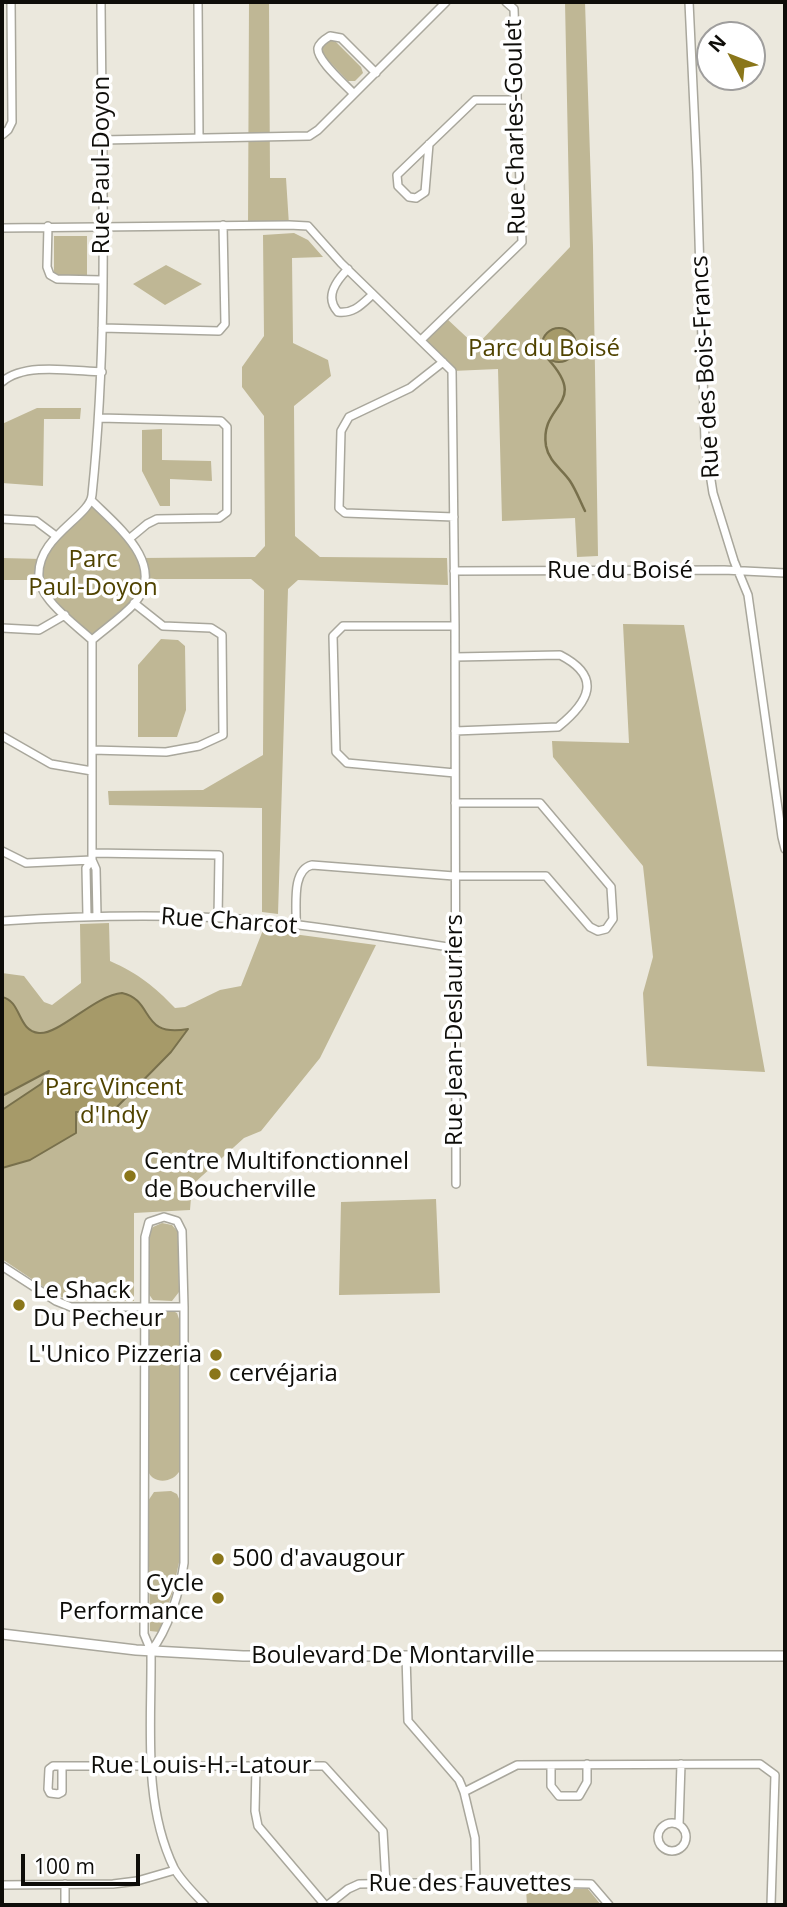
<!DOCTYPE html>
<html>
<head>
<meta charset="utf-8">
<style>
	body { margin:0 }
	#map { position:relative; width:787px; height:1907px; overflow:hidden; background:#ebe8dd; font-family:"Open Sans",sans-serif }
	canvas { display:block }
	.frame { position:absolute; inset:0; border:4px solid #0e0d09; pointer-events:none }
	.north { position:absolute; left:696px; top:21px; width:70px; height:70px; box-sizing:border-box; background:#fff; border:2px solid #9f9e9d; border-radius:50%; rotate:312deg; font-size:19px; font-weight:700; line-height:28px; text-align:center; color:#0e0d09 }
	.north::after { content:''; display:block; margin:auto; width:24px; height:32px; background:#8a761a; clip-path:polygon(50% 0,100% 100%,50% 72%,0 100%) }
	.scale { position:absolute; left:21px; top:1854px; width:119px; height:32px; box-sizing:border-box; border:4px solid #0e0d09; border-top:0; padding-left:9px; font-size:21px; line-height:24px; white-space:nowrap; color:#0e0d09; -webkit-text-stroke:5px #fff; paint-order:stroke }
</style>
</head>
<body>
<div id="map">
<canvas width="787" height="1907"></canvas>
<div class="frame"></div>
<div class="north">N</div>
<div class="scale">100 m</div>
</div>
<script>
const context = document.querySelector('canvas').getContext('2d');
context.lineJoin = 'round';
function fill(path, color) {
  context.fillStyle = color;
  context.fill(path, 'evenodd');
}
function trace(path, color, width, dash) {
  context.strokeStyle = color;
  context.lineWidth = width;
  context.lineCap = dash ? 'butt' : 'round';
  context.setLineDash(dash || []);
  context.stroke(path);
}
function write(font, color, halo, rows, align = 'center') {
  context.font = font + ' "Open Sans",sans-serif';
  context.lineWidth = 7;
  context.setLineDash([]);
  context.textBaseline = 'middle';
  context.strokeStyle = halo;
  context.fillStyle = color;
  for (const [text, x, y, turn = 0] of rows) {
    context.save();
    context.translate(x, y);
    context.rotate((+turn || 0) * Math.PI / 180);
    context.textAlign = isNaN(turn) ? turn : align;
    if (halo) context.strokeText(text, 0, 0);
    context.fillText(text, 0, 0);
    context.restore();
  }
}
fill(new Path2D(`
	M249 2H269L270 178H286L289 225H248Z
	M565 2H585L593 247 598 556 577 557 575 518 502 521 498 369 452 371 421 340 445 317 476 346 570 247Z
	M329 40 335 41 361 67 363 73 355 81H348L324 56 322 47Z
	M294 233 308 240 323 257 292 258 293 343 328 360 331 376 294 406 295 536 320 557 447 558 448 585 298 580 288 589 278 914 262 912V808L109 805 108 791 203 790 263 755 264 590 251 579H145L134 603 92 640 44 595 39 580H2V558L42 559 46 551 91 500 142 558 255 557 265 546 264 416 242 387V367L264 336 263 235Z
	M54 236H87V276L54 275Z
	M166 265 202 284 165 305 133 284Z
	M37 408H81L80 419H44L43 486 2 483V424Z
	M162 429V460L211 461 212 481 170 479V506H160L142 471V430Z
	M623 624 684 625 765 1072 647 1066 643 993 653 957 643 866 553 757 552 741 629 743Z
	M161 639 178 640 185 646 186 710 177 737H138V665Z
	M109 923 110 961C139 974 154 986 175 1008L185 1007 220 990 241 986 263 930 376 945 320 1058 261 1131 244 1138 192 1185 190 1210 134 1213V1301L73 1300 57 1296 2 1259V973L24 976 44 1002 52 1005 81 983 80 924Z
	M436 1199 440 1293 339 1295 341 1202Z
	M162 1223 172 1225 178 1232 179 1292 172 1301 153 1300 148 1293V1235L153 1227Z
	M171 1310 177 1313 179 1319 180 1470C174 1483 153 1485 148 1471V1318L153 1311Z
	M171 1491 177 1494 180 1501V1558L172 1594 159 1632 150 1631 148 1501 154 1492Z
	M526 1889H588L601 1905H527Z`), '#bfb795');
const water = new Path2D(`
	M542 345a17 17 0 1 1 34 0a17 17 0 1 1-34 0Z
	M122 993C155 1000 139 1038 188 1029L171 1052 112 1112H76V1133L30 1160 2 1168V1110L41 1084 49 1071 2 1096V997C22 1001 17 1031 39 1033 59 1035 95 995 122 993Z`);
fill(water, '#a69a69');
trace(water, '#78704c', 2);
trace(new Path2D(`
	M548 359C590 405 539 403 546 446 549 462 562 469 570 481 576 490 580 501 585 511`), '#78704c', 2.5);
const minor = new Path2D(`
	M198 2 199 138
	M689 2 697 172 705 442 713 493 734 561 748 595 782 837 785 849
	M354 94C346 85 316 60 318 48 319 43 325 39 330 36L341 38 376 73
	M2 135 8 130 12 122 11 2
	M102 140 309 136 318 130 446 2
	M429 144 425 192 416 198 409 197 398 186 397 175 475 100H517
	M48 226 47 267 50 275 57 279 102 280
	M2 228 289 225 308 226 341 263 452 371 455 626 456 1184
	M348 269C336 281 324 297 338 312 354 314 362 304 373 294
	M102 328 219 331 225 324 223 225
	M421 340 522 242 514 9 506 2
	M443 362 410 388 349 417 341 431 339 508 345 513 454 517
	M2 382C24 362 73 371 102 372
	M99 418 221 421 227 427V512L219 518 157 519 147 524 129 539
	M91 500C117 526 168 565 134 604 122 617 106 628 92 640
	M2 519 36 521 56 536
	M454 571 724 570 785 573
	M2 628 39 630 65 615
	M455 731 558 727C589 702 603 677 560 655L455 657
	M2 736 51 764 92 771
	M92 750 166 752 199 746 223 735 222 635 211 628 163 626 134 603
	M455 773 347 763 336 752 333 636 343 626H455
	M2 851 26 863 92 860
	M92 853 219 855 218 918
	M87 916 86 868 92 860
	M97 916 96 869 92 860V640C76 625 40 600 39 577 36 537 90 517 92 495 109 332 102 166 101 2
	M2 921C93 915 184 913 275 922 336 929 396 939 456 948
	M296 925C297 907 291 870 312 865L454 876H546L590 927 598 931 606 929 613 919 611 887 540 803H455
	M2 1266 56 1301 71 1307H184
	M151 1651C168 1630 180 1591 184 1563V1307L182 1231 177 1221 164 1217 149 1222 145 1237 144 1634 151 1651C152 1723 142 1802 174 1868 181 1881 195 1894 205 1905
	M406 1656 408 1721 459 1780 464 1792 475 1838 476 1882
	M551 1765V1786L559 1796H579L587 1782V1764
	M62 1766V1792L58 1794 50 1793 48 1789 49 1769 53 1766H324L383 1831 386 1884
	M256 1767 255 1811 258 1826 325 1905
	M464 1792 517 1765 760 1764 775 1775 771 1905
	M658 1837a14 14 0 1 1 28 0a14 14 0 1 1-28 0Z
	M679 1825 681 1764
	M2 1885 113 1884 137 1881 175 1870
	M65 1905V1884
	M328 1905 348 1889 359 1884 476 1882 591 1884 609 1905`);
const tertiary = new Path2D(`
	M2 1634 136 1650 243 1656H785`);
trace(minor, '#a9a79c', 10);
trace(tertiary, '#a9a79c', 12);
trace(minor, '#fff', 7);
trace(tertiary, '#fff', 9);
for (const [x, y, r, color] of [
	[130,1176,7,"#8a761a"],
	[19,1305,7,"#8a761a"],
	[216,1355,7,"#8a761a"],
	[215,1374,7,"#8a761a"],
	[218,1559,7,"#8a761a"],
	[218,1598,7,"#8a761a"]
]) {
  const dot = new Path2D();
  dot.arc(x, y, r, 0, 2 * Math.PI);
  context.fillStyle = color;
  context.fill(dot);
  trace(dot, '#fff', 2.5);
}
write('24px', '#0e0d09', '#fff', [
	["Rue Charles-Goulet",516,127,-91],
	["Rue Paul-Doyon",102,165,-90],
	["Rue des Bois-Francs",706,367,-93],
	["Rue du Boisé",620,571],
	["Rue Charcot",229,922,4],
	["Rue Jean-Deslauriers",455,1030,-90],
	["Boulevard De Montarville",393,1656],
	["Rue Louis-H.-Latour",201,1766],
	["Rue des Fauvettes",470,1884]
]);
write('24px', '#504300', '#fff', [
	["Parc du Boisé",544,349],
	["Parc",93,560],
	["Paul-Doyon",93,588],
	["Parc Vincent",114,1088],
	["d'Indy",114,1116]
]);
write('24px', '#0e0d09', '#fff', [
	["Centre Multifonctionnel",144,1162],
	["de Boucherville",144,1190],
	["Le Shack",33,1291],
	["Du Pecheur",33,1319],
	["L'Unico Pizzeria",202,1355,"right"],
	["cervéjaria",229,1374],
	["500 d'avaugour",232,1559],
	["Cycle",204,1584,"right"],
	["Performance",204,1612,"right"]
], 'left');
</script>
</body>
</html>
